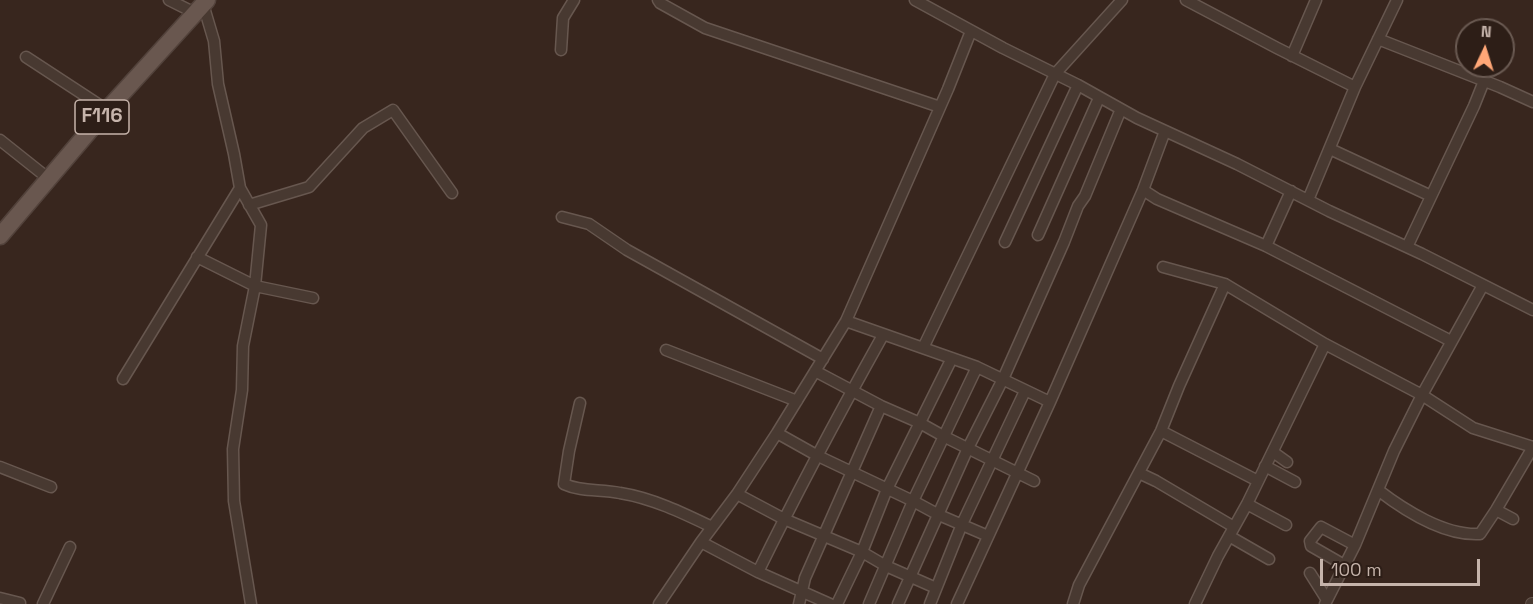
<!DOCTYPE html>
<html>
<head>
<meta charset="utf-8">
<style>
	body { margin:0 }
	#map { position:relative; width:1533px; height:604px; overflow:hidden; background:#38261e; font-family:"Space Grotesk",sans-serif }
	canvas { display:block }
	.north { position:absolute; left:1455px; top:18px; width:60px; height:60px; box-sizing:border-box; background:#2d1e17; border:2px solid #6a5a52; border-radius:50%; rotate:4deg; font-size:16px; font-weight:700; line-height:24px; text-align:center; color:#c6b4ab }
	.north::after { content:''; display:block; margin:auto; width:21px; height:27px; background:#ffa777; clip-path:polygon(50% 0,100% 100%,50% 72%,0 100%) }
	.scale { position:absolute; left:1320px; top:559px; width:160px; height:27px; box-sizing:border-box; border:3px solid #c6b4ab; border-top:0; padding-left:8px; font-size:18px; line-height:21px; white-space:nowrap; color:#c6b4ab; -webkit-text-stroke:4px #2d1e17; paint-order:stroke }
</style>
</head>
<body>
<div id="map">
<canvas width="1533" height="604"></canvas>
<div class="north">N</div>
<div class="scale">100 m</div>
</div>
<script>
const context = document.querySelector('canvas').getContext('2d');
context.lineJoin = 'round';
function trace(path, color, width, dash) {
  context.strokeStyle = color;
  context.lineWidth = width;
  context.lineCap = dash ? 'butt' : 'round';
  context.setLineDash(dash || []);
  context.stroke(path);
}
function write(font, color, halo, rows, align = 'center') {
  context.font = font + ' "Space Grotesk",sans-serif';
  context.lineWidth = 6;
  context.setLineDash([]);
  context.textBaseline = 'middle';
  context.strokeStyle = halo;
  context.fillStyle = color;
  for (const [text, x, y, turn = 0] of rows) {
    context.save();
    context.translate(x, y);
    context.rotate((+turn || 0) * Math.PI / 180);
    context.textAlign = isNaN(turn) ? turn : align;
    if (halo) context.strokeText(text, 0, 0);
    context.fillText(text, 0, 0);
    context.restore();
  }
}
const minor = new Path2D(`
	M169 0 195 13
	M658 0 660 3 705 28 940 107
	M915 0 1003 48 1078 85 1137 118 1237 164 1329 211 1422 254 1533 310
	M1186 0 1277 48 1355 87
	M203 4 214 41 218 84 234 154 240 188 261 225 255 286 243 346 242 390 233 449 234 501 251 604
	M1378 39 1500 87 1533 102
	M561 50 563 18 574 0
	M1292 56 1316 0
	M26 57 107 110
	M0 140 49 179
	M1330 149 1431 196
	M1143 190 1157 199 1266 246 1451 341
	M1308 200 1355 87 1397 0
	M249 205 309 187 363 128 393 110 452 193
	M562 217 589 224 627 250 823 359
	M1038 235 1099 98
	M1005 242 1078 85
	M1266 246 1291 191
	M1407 247 1474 106 1484 81
	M197 257 255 286 313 298
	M1163 267 1225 284 1325 344 1422 395 1473 428 1533 447
	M846 321 977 367 1050 402
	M923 348 1055 74 1122 0
	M666 350 797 401
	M815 371 881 406 920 423 945 437 1034 481
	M123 379 240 188
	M580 403 569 451 564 484C581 492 601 489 620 493 652 498 683 513 712 527
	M1161 431 1258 481
	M777 433 818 456 913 501 939 515 988 536
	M1273 452 1287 462
	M1265 466 1295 482
	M0 467 51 487
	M1139 473 1156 481 1234 527
	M1378 490C1404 510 1445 536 1480 534L1496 510 1533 447
	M737 494 784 519 862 552 886 566 936 588
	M1247 504 1286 525
	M1496 510 1513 519
	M1229 536 1269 559
	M701 542 758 572 830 604
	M1344 565 1311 546 1310 541 1321 527 1355 545
	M758 572C797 492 840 412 883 335
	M1310 573 1327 600
	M0 598 20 603
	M43 604 70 547
	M659 604 701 542 737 494 777 433 846 321 948 89 971 31
	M799 604 805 578 881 406
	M837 604 862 552 887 489 952 358
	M869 604 913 501 977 367
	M898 604 968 448 1003 379 1064 242 1078 206 1085 196 1121 109
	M930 604 962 524 1025 391
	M957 604 1050 402 1143 190 1165 131
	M1073 604 1079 585 1161 431 1179 386 1225 284
	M1195 604 1218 556 1247 504 1325 344
	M1325 604 1355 545 1394 451 1422 395 1483 285`);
const tertiary = new Path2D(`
	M1532 604H1533`);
const primary = new Path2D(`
	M0 236 107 110 207 0`);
trace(minor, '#67574f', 13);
trace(tertiary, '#67574f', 14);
trace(primary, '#52423b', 19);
trace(minor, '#483931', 10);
trace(tertiary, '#483931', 12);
trace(primary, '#69574f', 16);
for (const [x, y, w] of [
	[102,117,54]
]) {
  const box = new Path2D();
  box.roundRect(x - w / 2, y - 17, w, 34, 4.5);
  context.fillStyle = '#2d1e17';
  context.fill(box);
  trace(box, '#c6b4ab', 1.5);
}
write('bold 20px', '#c6b4ab', null, [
	["F116",102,117]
]);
</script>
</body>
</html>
